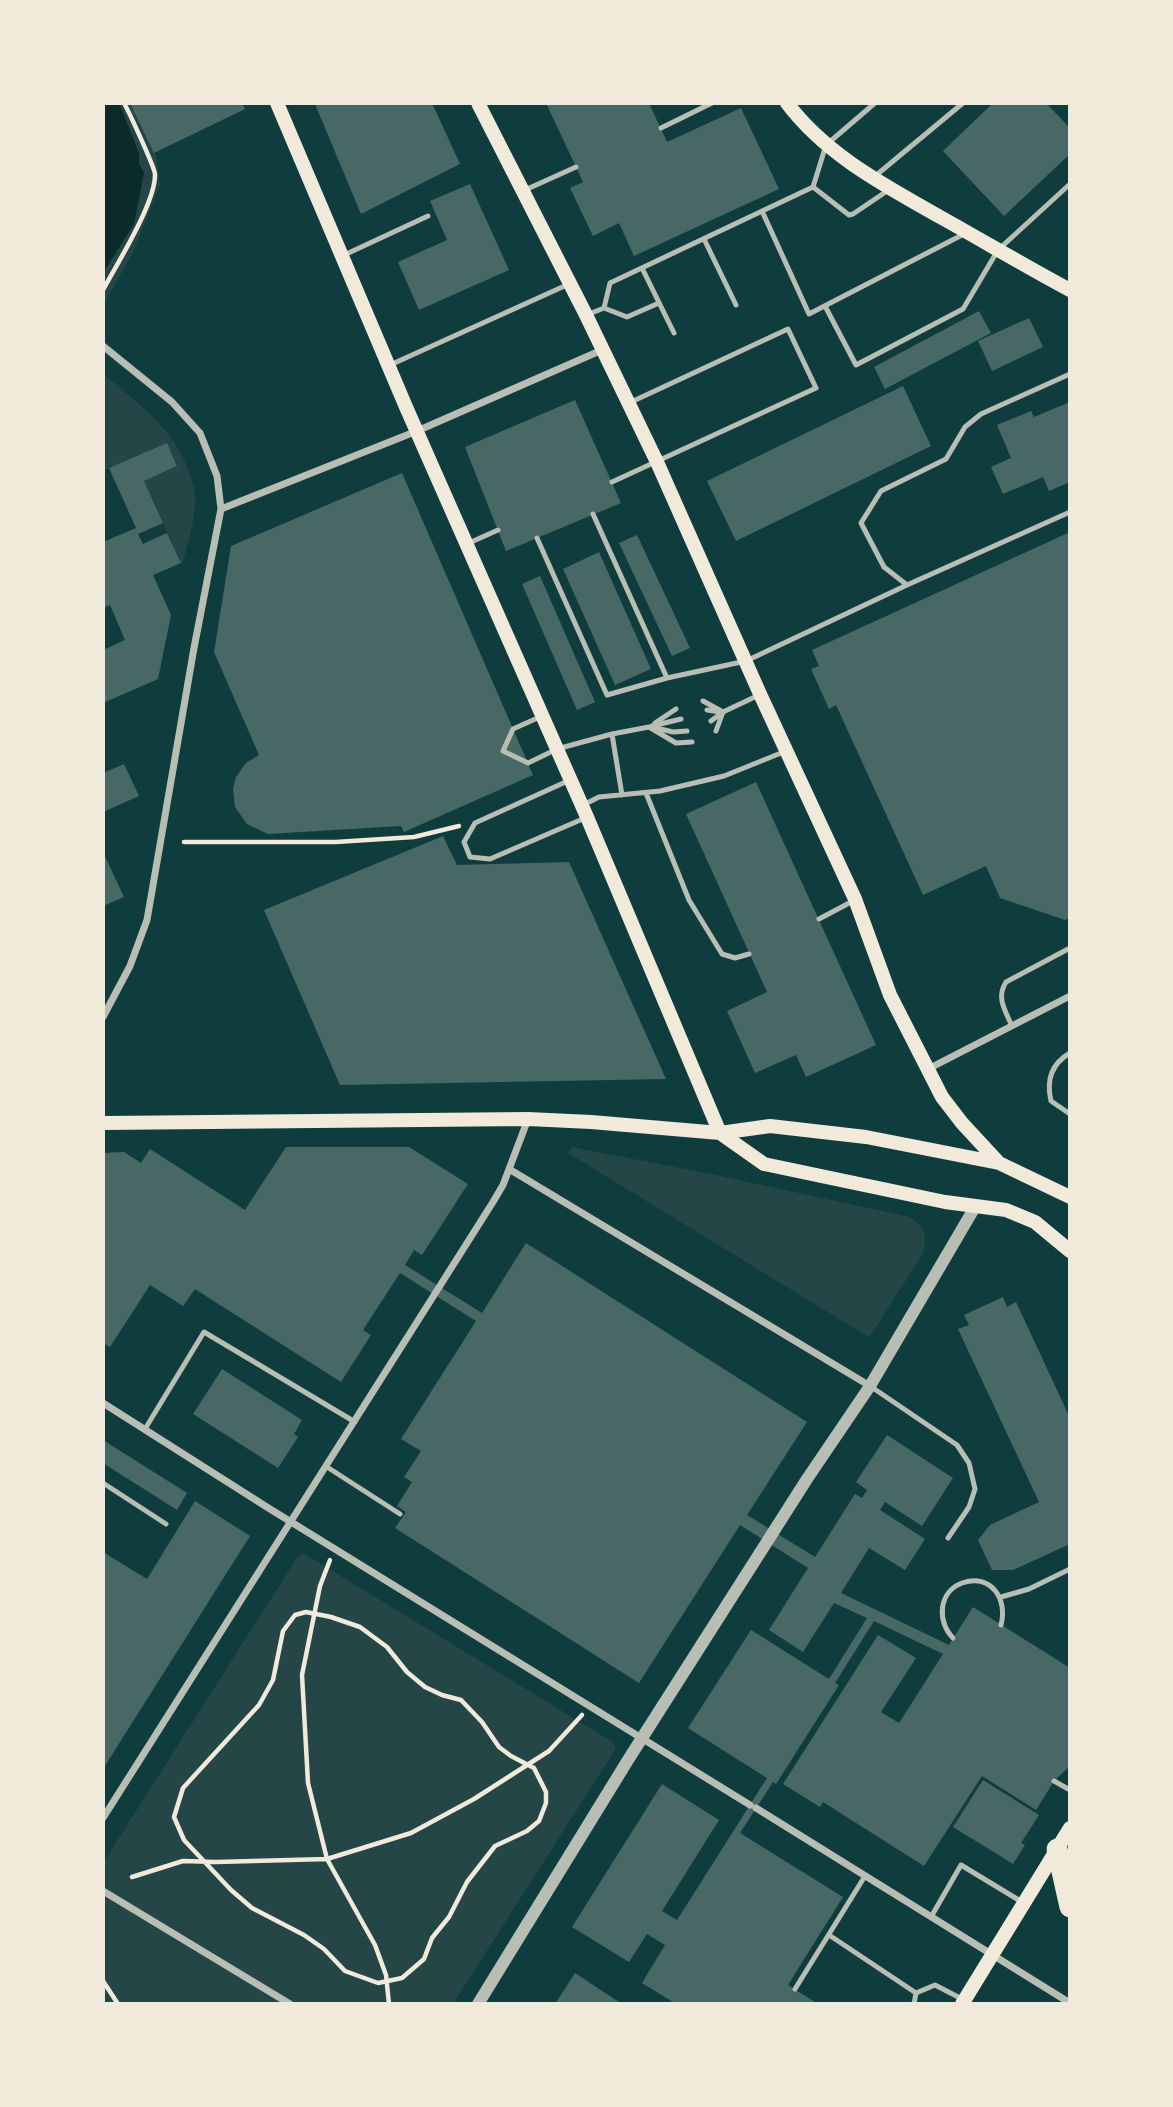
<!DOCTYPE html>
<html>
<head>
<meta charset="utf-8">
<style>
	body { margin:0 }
	#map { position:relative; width:1173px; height:2107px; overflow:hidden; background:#0f3d3e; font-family:Cabin,sans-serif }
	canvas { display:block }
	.frame { position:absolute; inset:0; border:105px solid #f1e9da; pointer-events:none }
</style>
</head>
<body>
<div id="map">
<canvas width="1173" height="2107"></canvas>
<div class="frame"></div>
</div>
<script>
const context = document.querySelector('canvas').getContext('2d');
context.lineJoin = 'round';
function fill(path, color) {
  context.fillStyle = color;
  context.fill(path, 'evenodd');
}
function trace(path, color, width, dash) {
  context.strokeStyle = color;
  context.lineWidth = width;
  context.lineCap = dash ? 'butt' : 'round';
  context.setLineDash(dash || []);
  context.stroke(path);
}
fill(new Path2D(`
	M103 103H132L156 155 160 185 133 252 103 306Z
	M103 374C138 403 176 430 190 475 192 482 195 489 195 496 196 519 188 542 182 565L144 481 177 466 167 443 103 471Z
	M572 1147 720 1176 910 1217C927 1227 928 1240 921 1257L870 1336H867L568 1153Z
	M303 1553 611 1741 616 1747 613 1753 453 2004H103V1863L298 1556Z`), '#244646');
fill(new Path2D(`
	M103 103 120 105 139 153V164L144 173 134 224 103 273Z`), '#0a2a2b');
fill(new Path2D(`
	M130 103H242L245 109 154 153Z
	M317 103H432L460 164 361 214 315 104Z
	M546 103H649L667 142 741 108 779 189 634 256 619 223 593 236 570 188 583 182Z
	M993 103H1046L1070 128V154L1004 216 943 151Z
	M470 184 509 270 419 310 398 262 447 240 430 201Z
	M979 311 991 333 885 389 874 367Z
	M1029 318 1043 347 992 371 978 341Z
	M903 386 931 446 736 541 707 481Z
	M575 400 621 503 506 551 465 447Z
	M1070 402V482L1049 491 1043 477 1003 494 991 467 1011 458 997 425 1031 411 1034 417Z
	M167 443 177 466 144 481 163 523 138 534 143 544 167 533 181 563 153 575 171 615 158 679 103 703V650L125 640 110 605 103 608V542L136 528 109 468Z
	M402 473 533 775 404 832 401 826 268 834 247 824 235 807 233 789 236 777 246 763 259 755 214 652 231 546Z
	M1070 532V918L1065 920 1000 898 986 866 923 895 836 705 829 709 811 669 819 666 812 650Z
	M637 535 690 648 672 656 619 543Z
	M599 552 651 669 615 685 563 569Z
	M540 576 595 702 577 710 522 584Z
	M124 764 139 796 103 812V773Z
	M756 782 876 1045 806 1077 796 1055 755 1073 727 1011 767 992 686 814Z
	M443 836 457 865 569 862 666 1079 340 1085 264 910Z
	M103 852 124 897 103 906Z
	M286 1147H409L468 1184 422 1255 414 1250 405 1265 482 1313 526 1243 807 1422 747 1515 815 1557 855 1494 862 1498 867 1490 856 1482 887 1435 953 1478 922 1526 885 1502 880 1510 925 1539 905 1570 869 1548 841 1593 949 1645 973 1607 1070 1668V1766L1054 1781 1036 1810 982 1776 924 1866 823 1802 820 1807 783 1784 878 1635 916 1658 881 1712 899 1723 943 1654 874 1621 835 1683 839 1685 776 1784 773 1782 740 1833 843 1897 788 1985 818 2004H676L642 1983 665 1945 647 1934 629 1962 572 1927 662 1784 719 1820 662 1911 677 1920 767 1778 688 1728 751 1630 829 1679 867 1618 834 1603 803 1652 769 1630 808 1568 740 1525 639 1683 395 1528 406 1512 397 1506 412 1482 404 1477 421 1451 401 1439 476 1321 400 1273 363 1330 371 1335 341 1382 195 1289 183 1306 150 1285 110 1347 103 1343V1153L124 1152 141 1163 150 1149 245 1210Z
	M1003 1297 1007 1307 1016 1302 1070 1418V1544L1013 1570H992L978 1540 990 1525 1039 1502 958 1329 969 1325 964 1315Z
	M222 1369 302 1420 294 1434 298 1437 278 1468 193 1414Z
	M103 1440 187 1493 177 1510 103 1463Z
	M195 1501 250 1536 103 1769V1552L147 1579Z
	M983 1780 1039 1815 1021 1843 1025 1845 1013 1864 953 1827Z
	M575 1973 622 2004H555Z`), '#486865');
trace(new Path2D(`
	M103 290C117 264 156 202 155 174 154 166 129 112 124 103
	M184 842H336L414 837 459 826
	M330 1560 320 1586 302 1675 308 1783 327 1859 375 1945 386 1975 389 2004
	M306 1612 331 1617 360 1627 387 1647 407 1672 425 1687 442 1695 461 1700 482 1722 499 1747 511 1756 534 1768 546 1792V1803L539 1821 527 1831 495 1846 467 1882 449 1917 432 1938 424 1959 402 1978 378 1983 345 1971 324 1949 304 1935 252 1908 231 1890 184 1840 174 1817 183 1788 259 1705 273 1680 283 1631 295 1615Z
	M132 1877 183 1861 216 1862 327 1859 411 1833 474 1799 549 1751 582 1715
	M103 1981 118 2004`), '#f1e9da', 4.5);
trace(new Path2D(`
	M661 128 712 103
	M874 177 963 103
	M813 187 849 215 853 214 890 189
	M525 190 576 167
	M762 211 809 314 964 234
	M704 239 736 305
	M342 256 428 216
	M642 268 674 333
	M825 306 856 365 963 309 998 250 1070 184
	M604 308 610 283 813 187 826 145 875 103
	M589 314 604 308 627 317 659 303
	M390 365 569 284
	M612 482 816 388 788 329 629 403
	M593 514 667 678
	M537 538 607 695 667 678 746 661 907 585 1070 512
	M469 543 498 530
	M907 585 884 567 861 523 881 491 946 459 965 427 981 414 1070 374
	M703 701 723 712
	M707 710 720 712
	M542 716 513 729 503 751 528 763 557 749 612 734 622 795
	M711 721 723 712
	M655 723 676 709
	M652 726 681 719
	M656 728 673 732 687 731
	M716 731 723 712 759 695
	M612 734 649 727 676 743 692 742
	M570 780 475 823 464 842 470 857 490 859 585 818
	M646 793 689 900 722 954 735 958 749 954
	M585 804 599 797 660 791 724 776 786 751
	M819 919 853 901
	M1012 1026C1005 1010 996 998 1006 982L1070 948
	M1070 1053C1051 1064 1046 1080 1051 1101L1070 1114
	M870 1386 957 1445 969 1463 975 1489 969 1507 948 1538
	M145 1429 204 1332 355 1422
	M327 1467 400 1514
	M103 1483 166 1524
	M1001 1597 1029 1589 1070 1569
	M953 1638C937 1622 938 1592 962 1583 991 1573 1008 1599 1001 1625
	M1054 1781 1070 1790
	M931 1917 961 1865 1022 1902
	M829 1935 916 1993 935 1985 964 2000
	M795 1989 865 1876
	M914 2004 916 1993`), '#b8beb3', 5);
trace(new Path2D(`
	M103 346 172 402 200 433 217 476 221 509 194 648 147 920 130 966 103 1017
	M221 509 417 431 602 350
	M928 1069 1070 996
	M509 1169 870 1386
	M103 1403 270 1509 750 1805
	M756 1808 1070 2003
	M103 1818 493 1202 503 1185 528 1119
	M103 1891 290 2004`), '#b8beb3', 7);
trace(new Path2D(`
	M478 2004 628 1760 807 1479 870 1386 975 1207`), '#b8beb3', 12);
trace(new Path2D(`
	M277 103 406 407 587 817 720 1133
	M478 103 586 315 657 462 760 694 855 899 890 995 942 1097 962 1123 999 1163
	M787 103C827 156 886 186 942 218 985 242 1027 267 1070 290
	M103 1123 528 1119 591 1122 720 1133 770 1126 866 1137 999 1163 1070 1197
	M720 1133 764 1164 945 1202 1006 1210 1035 1222 1070 1251
	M962 2004 1070 1828`), '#f1e9da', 14);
trace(new Path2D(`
	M1057 1849 1070 1907`), '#f1e9da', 21);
</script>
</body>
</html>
